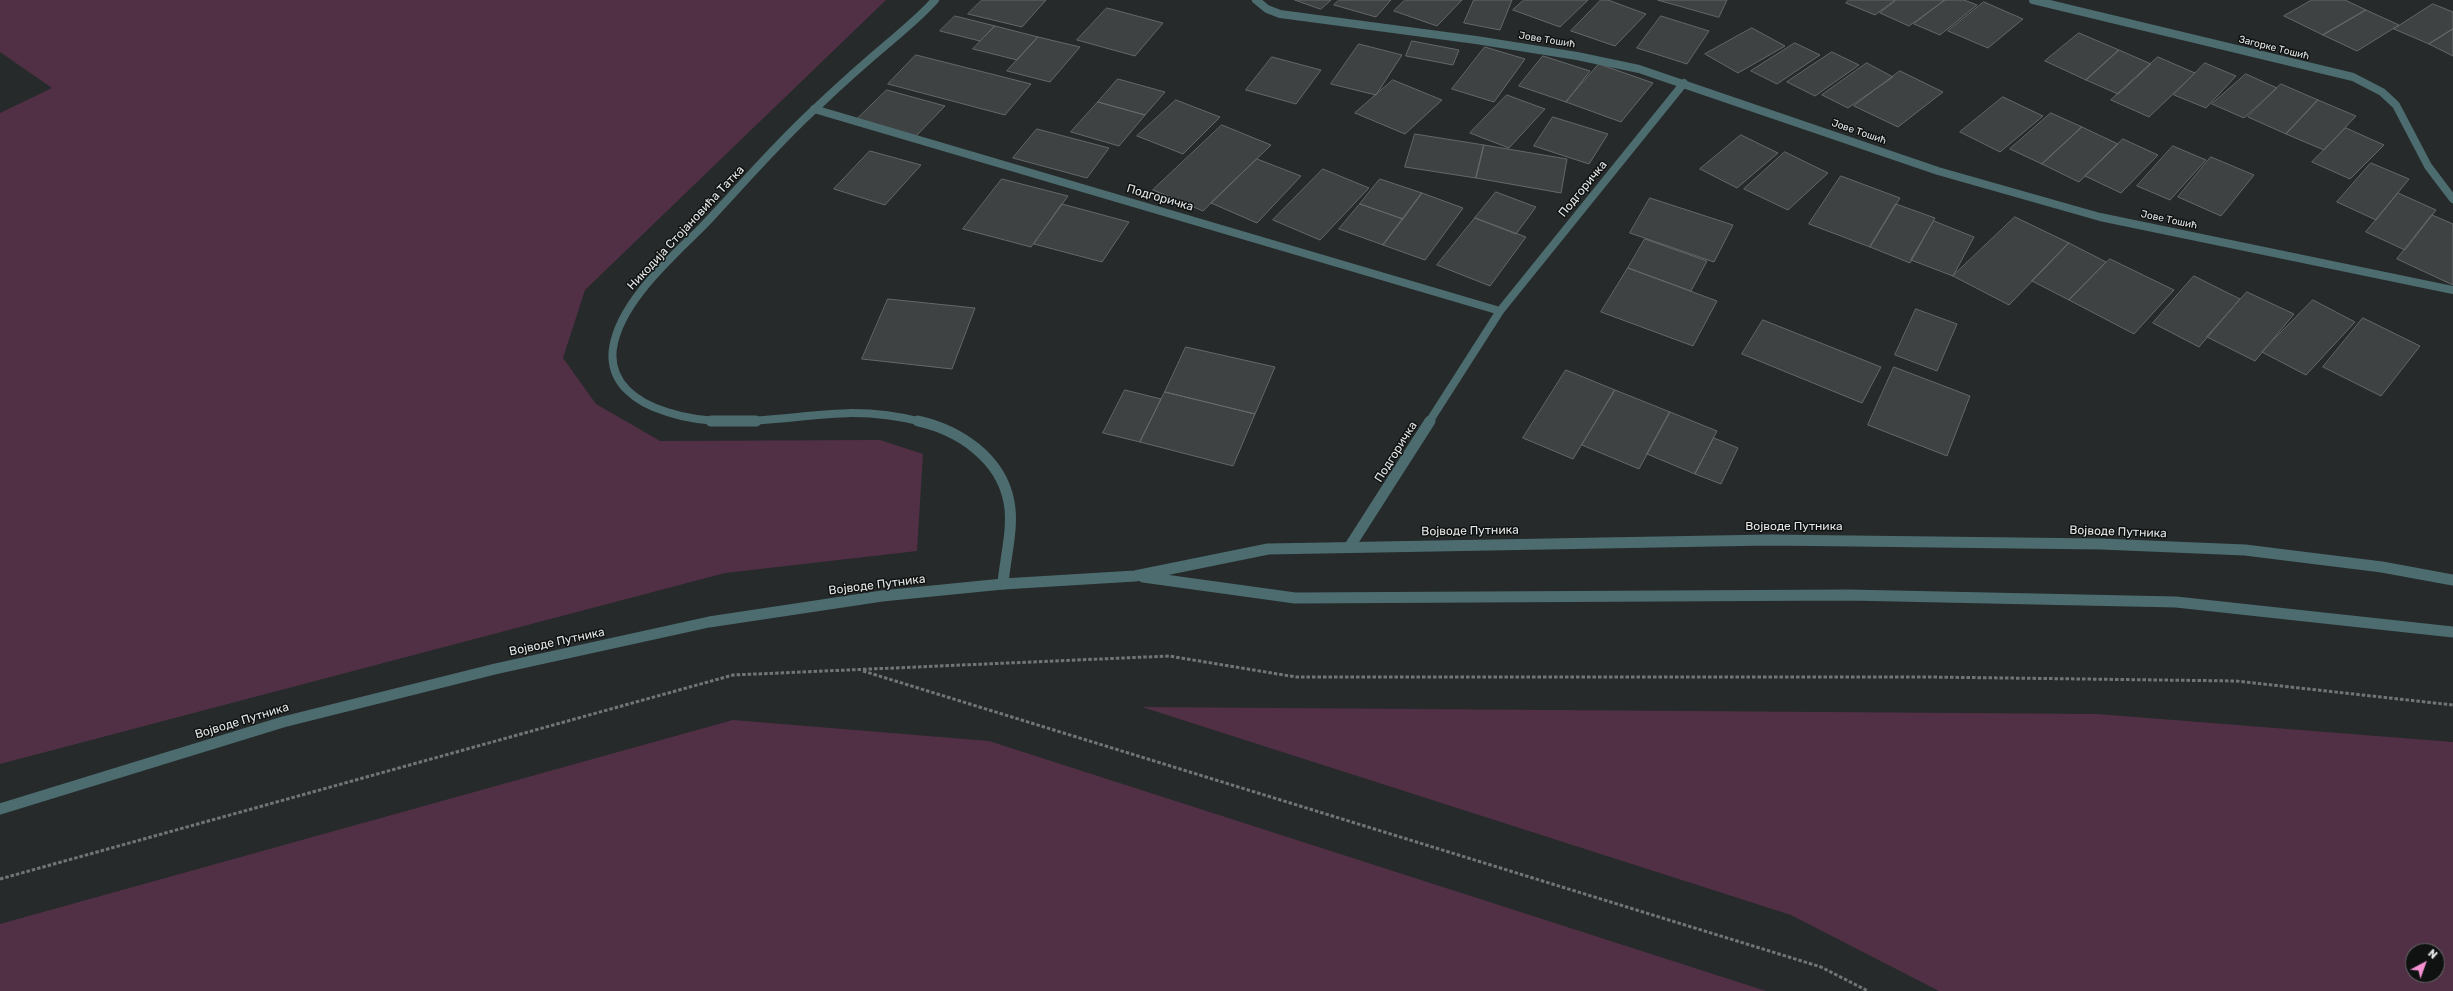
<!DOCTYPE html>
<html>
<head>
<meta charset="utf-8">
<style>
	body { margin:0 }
	#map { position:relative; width:2453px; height:991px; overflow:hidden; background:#262a2a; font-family:Rubik,sans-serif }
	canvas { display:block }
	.north { position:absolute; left:2405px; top:943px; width:40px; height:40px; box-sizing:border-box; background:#101212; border:1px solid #656767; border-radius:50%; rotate:41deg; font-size:11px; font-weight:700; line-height:16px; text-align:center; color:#e4e7e7 }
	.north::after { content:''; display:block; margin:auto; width:14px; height:18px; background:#f591d2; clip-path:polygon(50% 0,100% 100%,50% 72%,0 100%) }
</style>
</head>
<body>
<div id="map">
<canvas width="2453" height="991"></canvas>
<div class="north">N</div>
</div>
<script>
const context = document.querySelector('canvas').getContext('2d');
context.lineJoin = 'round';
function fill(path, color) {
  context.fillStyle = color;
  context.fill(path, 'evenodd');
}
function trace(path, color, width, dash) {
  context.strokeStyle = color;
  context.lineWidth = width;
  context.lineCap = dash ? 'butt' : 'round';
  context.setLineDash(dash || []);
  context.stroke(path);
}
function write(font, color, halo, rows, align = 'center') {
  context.font = font + ' Rubik,sans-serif';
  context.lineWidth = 3;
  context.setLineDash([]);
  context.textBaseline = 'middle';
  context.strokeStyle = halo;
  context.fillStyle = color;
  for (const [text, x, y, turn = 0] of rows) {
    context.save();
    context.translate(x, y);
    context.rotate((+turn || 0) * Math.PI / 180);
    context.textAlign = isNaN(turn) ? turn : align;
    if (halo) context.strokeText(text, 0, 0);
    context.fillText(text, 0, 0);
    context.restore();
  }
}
fill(new Path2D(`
	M0 0H886L585 290 563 358 596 404 660 441 880 440 923 454 917 551 725 573 0 764V113L52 88 0 52Z
	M1142 707 2097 714 2453 742V991H1939L1791 915ZM2413 951H2437V975H2413Z
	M733 720 989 741 1766 991H0V924Z`), '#513045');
const building = new Path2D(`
	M982 0H1046L1022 27 968 14Z
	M1295 0H1331L1321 9Z
	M1339 0H1391L1376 17 1334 5Z
	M1405 0H1462L1437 26 1394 11Z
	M1474 0H1512L1500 30 1464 23Z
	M1524 0H1588L1560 27 1513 10Z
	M1601 0H1608L1646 14 1615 46 1571 31Z
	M1658 0H1727L1719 17Z
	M1849 0H1895L1875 15 1846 3Z
	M1897 0H1945L1909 26 1880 13Z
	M1945 0H1964L1977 5 1940 35 1914 24Z
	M2312 0H2345L2366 10 2323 35 2284 16Z
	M1984 2 2023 19 1988 48 1948 31Z
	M2433 4 2453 12V29L2429 44 2394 29Z
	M1107 8 1163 23 1135 56 1077 40Z
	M2366 10 2399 25 2357 51 2323 35Z
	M955 16 995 26 980 41 940 31Z
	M1661 16 1709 31 1687 64 1637 48Z
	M995 26 1038 37 1017 60 973 49Z
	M1752 28 1785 46 1738 73 1705 54Z
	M2453 29V56L2429 44Z
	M2079 33 2119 50 2086 80 2045 61Z
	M1038 37 1080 47 1050 82 1007 71Z
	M1412 41 1459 50 1453 65 1406 56Z
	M1795 43 1820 55 1777 84 1751 71Z
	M1359 44 1402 55 1376 95 1331 84Z
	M1485 47 1525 59 1494 102 1452 89Z
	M2119 50 2151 64 2118 94 2086 80Z
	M1832 52 1859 65 1815 96 1787 82Z
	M916 55 1031 84 1005 115 888 84Z
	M1543 56 1590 71 1566 102 1519 86Z
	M1272 57 1321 70 1296 104 1246 90Z
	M2158 57 2195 73 2149 117 2111 100Z
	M1867 63 1893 77 1848 108 1822 95Z
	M2205 63 2236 76 2206 108 2174 95Z
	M1599 64 1653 83 1621 122 1566 102Z
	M1900 71 1943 92 1898 127 1854 106Z
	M2246 74 2277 88 2244 118 2212 104Z
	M1118 79 1165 92 1145 115 1098 102Z
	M1393 80 1442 100 1405 134 1355 113Z
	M2281 84 2318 100 2286 134 2248 117Z
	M887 90 945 106 916 136 857 119Z
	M1507 95 1545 109 1509 148 1470 133Z
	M2003 97 2043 116 2000 152 1960 132Z
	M1176 100 1220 117 1183 154 1137 136Z
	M2318 100 2356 116 2324 150 2286 134Z
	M1098 102 1145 115 1119 146 1071 132Z
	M2051 113 2082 127 2042 164 2010 149Z
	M1553 117 1608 134 1589 164 1534 146Z
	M1222 125 1271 145 1203 211 1153 190Z
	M2082 127 2118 144 2079 182 2042 164Z
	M2346 128 2384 145 2350 179 2312 162Z
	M1037 129 1109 148 1087 178 1013 158Z
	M1415 134 1484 145 1476 178 1405 167Z
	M1741 135 1778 153 1737 188 1700 169Z
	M2123 139 2158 155 2121 193 2085 176Z
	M1484 145 1567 159 1561 193 1476 178Z
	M2173 146 2206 160 2170 200 2137 186Z
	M870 151 921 165 885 205 834 189Z
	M1785 152 1828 173 1788 210 1744 189Z
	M2211 157 2254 175 2221 216 2178 197Z
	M1257 159 1301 176 1257 223 1211 203Z
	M2371 163 2409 179 2376 220 2337 202Z
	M1323 169 1369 188 1320 240 1273 220Z
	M1841 176 1900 198 1870 247 1809 224Z
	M1002 179 1068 196 1031 247 963 229Z
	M1380 179 1422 193 1403 219 1360 204Z
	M1496 192 1536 207 1516 234 1475 218Z
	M1422 193 1463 208 1425 260 1383 245Z
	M2398 193 2436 210 2405 250 2366 232Z
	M1650 198 1733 225 1714 262 1630 233Z
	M1062 204 1129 222 1102 262 1034 244Z
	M1360 204 1403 219 1383 245 1339 229Z
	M1896 204 1935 218 1910 263 1870 247Z
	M2432 215 2453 224V285L2397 259Z
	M2015 217 2069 243 2009 305 1953 276Z
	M1475 218 1526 237 1490 286 1437 265Z
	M1934 221 1974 237 1953 276 1911 260Z
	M1645 239 1707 261 1691 291 1628 268Z
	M2069 243 2106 262 2069 300 2032 281Z
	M2110 259 2174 290 2134 334 2069 300Z
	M1628 268 1717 301 1693 346 1601 312Z
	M2194 276 2240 299 2199 347 2153 323Z
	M2247 292 2294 314 2255 361 2207 337Z
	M888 299 975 308 952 369 862 359Z
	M2313 300 2355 322 2306 375 2262 352Z
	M1916 309 1957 324 1937 371 1895 355Z
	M2363 318 2420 346 2381 396 2323 367Z
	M1763 320 1881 367 1862 403 1742 354Z
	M1186 347 1275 367 1255 414 1165 392Z
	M1894 367 1970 396 1947 456 1868 425Z
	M1566 370 1615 390 1573 459 1523 438Z
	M1125 390 1161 399 1140 442 1103 433Z
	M1615 390 1670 412 1639 469 1582 445Z
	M1165 392 1255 414 1233 466 1140 442Z
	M1670 412 1717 431 1695 474 1647 454Z
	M1714 438 1738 448 1721 484 1695 474Z`);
fill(building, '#3e4242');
trace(building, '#646869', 1);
trace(new Path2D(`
	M863 671 1821 967 1868 991
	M0 879 733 675 1169 656 1296 677H1928L2236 681 2453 705`), '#717575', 3, [3.5, 2]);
trace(new Path2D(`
	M1256 0 1267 9 1280 14 1476 40 1577 56 1639 69 1938 171 2100 217 2453 290
	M2033 0 2353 77 2382 92 2396 105 2428 166 2453 199
	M814 109 1500 311
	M922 422C899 416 876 413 852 413 791 414 727 432 667 412 637 403 608 383 613 348 620 302 671 258 703 226 741 186 777 143 818 106 842 83 867 61 892 40 907 27 922 15 935 0
	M1429 422 1500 311 1684 83`), '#4c6c6f', 8);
trace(new Path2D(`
	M711 421H756
	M918 421C959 430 1001 458 1009 502 1014 527 1005 558 1003 584
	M1350 546 1430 421`), '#4c6c6f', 11);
trace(new Path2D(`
	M1143 577 1295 598 1848 595 2176 602 2453 632
	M0 809 283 722 495 669 709 622 882 596 1003 584 1135 576 1268 549 1770 540 2101 544 2245 550 2382 567 2453 580`), '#4c6c6f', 11);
write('10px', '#e4e7e7', '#101212', [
	["Јове Тошић",1547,40,9],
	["Загорке Тошић",2274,48,14],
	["Јове Тошић",1859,132,19],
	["Јове Тошић",2169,220,12]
]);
write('12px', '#e4e7e7', '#101212', [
	["Подгоричка",1583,189,-51],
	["Подгоричка",1160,198,16],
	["Никодија Стојановића Татка",686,228,-47],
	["Подгоричка",1396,452,-58],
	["Војводе Путника",1794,527],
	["Војводе Путника",1470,531,-1],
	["Војводе Путника",2118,532,2],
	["Војводе Путника",877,585,-7],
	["Војводе Путника",557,642,-12],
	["Војводе Путника",242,721,-17]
]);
</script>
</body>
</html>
